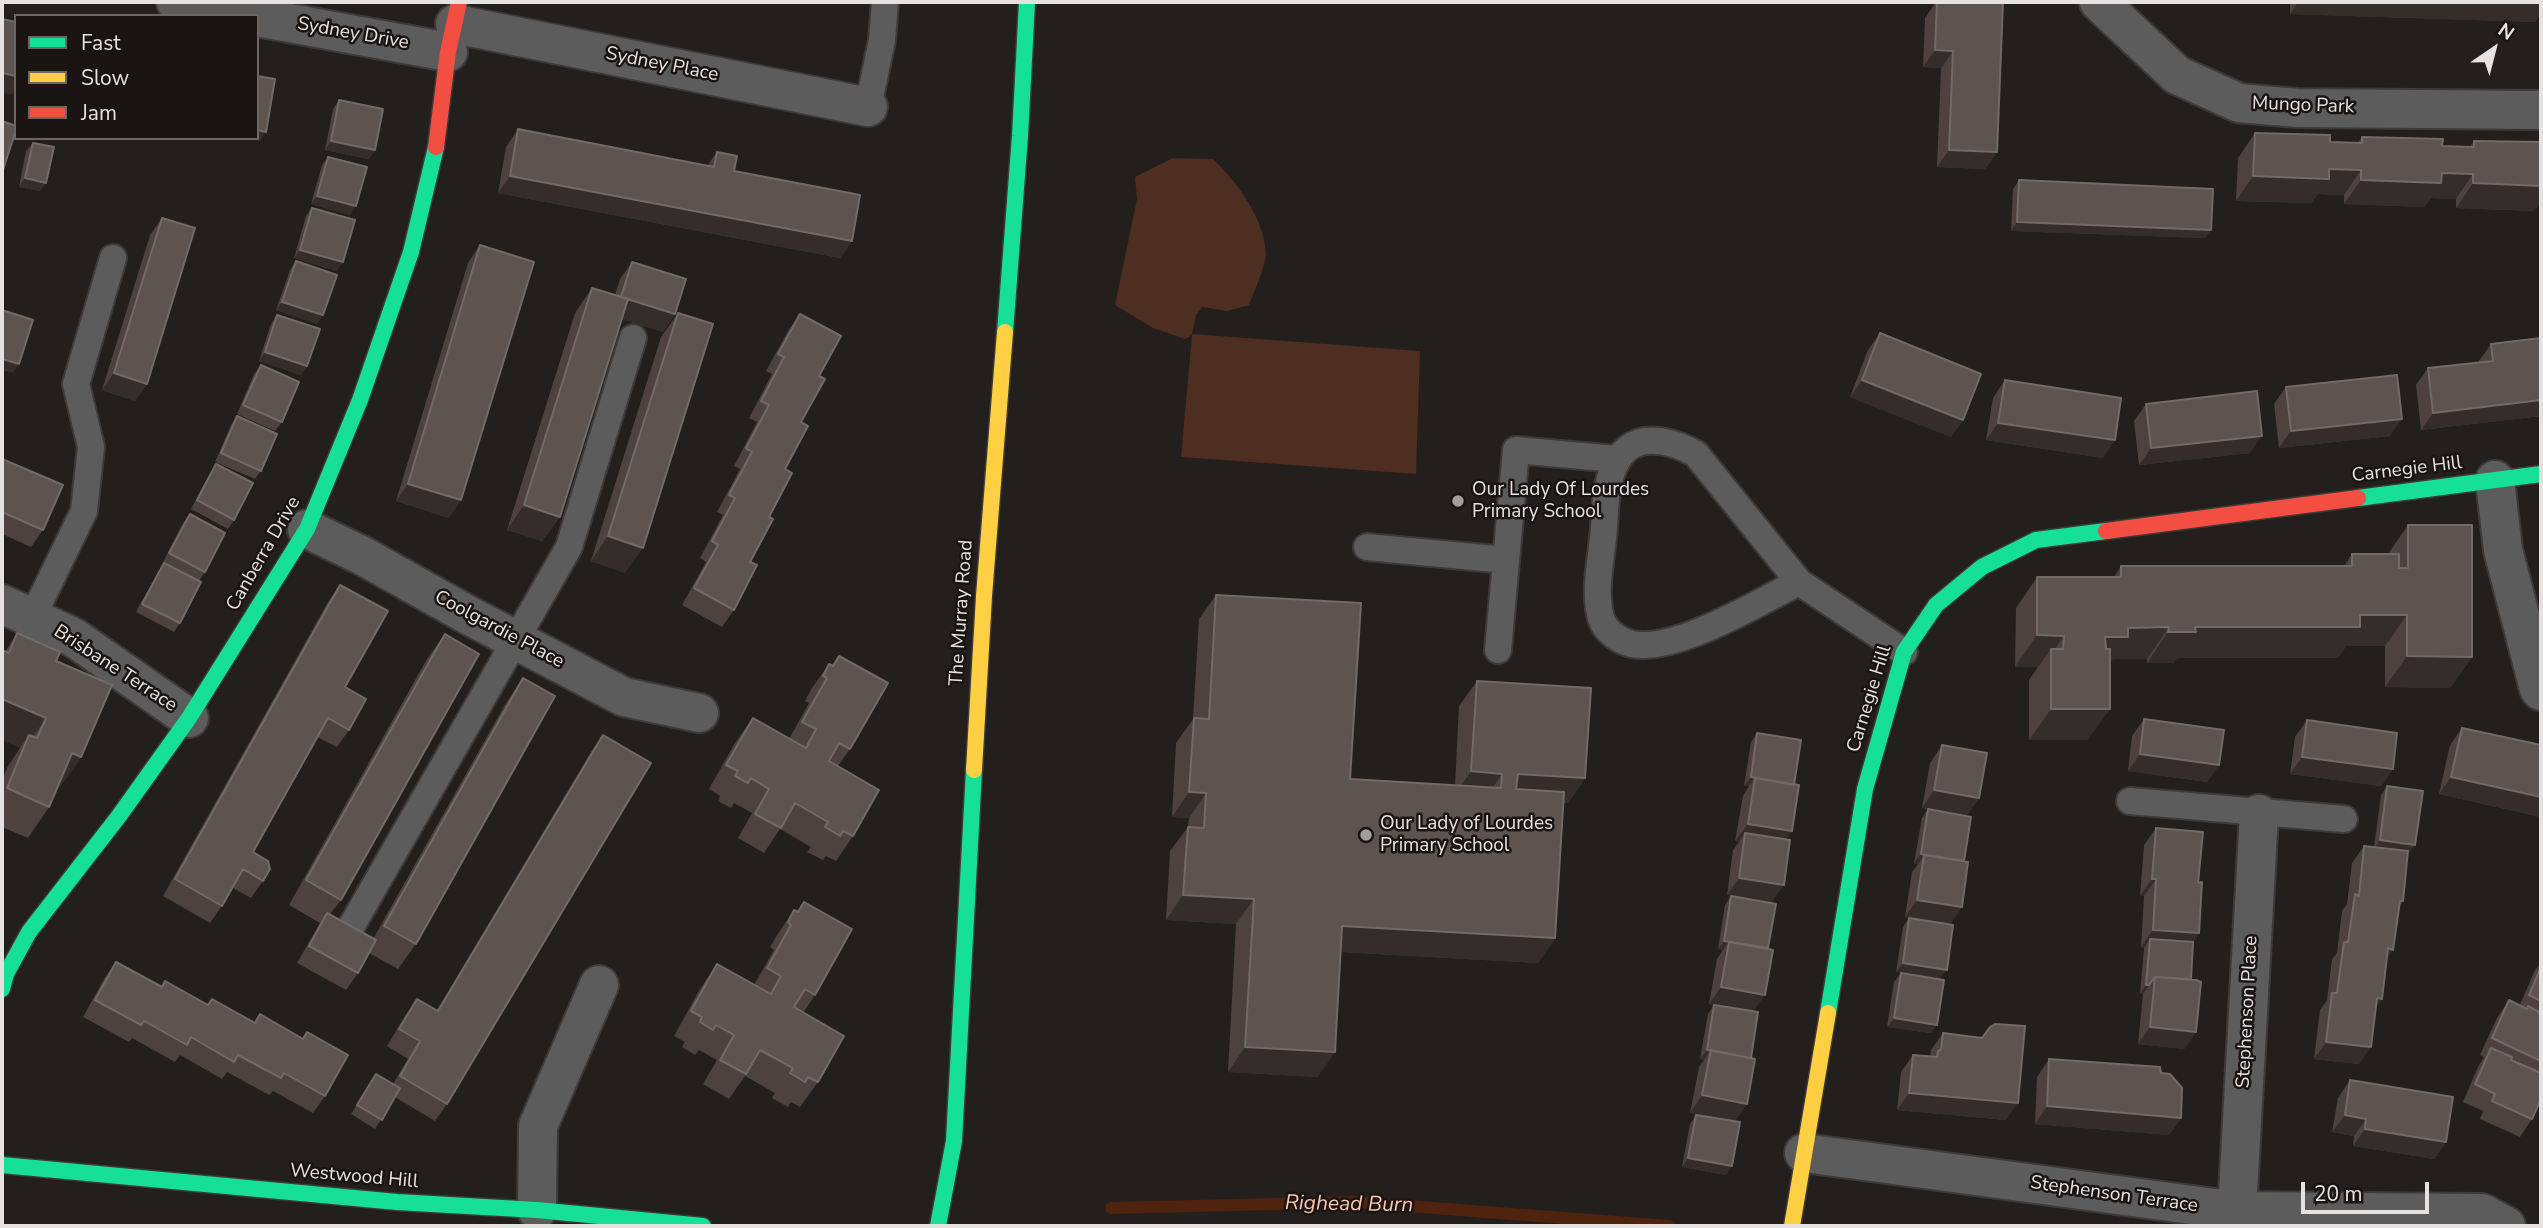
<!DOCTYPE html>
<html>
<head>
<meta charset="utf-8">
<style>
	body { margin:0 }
	#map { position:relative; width:2543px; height:1228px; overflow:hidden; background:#221f1d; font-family:"Nunito Sans",sans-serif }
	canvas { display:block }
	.frame { position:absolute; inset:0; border:4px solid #e6e2e1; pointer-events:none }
	.legend { position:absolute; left:14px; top:14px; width:245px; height:126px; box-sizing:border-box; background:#1a1513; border:2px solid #6c6765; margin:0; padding:9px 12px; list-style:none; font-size:21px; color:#e6e2e1 }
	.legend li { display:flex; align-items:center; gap:14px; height:35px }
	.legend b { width:35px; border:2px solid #6c6765 }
	.north { position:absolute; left:2459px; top:14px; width:70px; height:70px; -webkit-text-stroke:5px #1a1513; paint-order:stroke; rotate:35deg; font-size:19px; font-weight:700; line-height:28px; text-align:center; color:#e6e2e1 }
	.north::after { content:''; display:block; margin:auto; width:24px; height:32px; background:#e6e2e1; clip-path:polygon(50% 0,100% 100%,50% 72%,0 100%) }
	.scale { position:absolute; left:2301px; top:1182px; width:128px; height:32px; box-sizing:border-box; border:4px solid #e6e2e1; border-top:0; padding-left:9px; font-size:21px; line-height:24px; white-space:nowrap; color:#e6e2e1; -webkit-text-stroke:5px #1a1513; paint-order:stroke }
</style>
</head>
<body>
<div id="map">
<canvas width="2543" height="1228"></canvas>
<div class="frame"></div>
<ul class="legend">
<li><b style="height:9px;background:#16e098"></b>Fast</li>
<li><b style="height:9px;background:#ffcf43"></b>Slow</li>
<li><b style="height:9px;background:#f24e42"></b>Jam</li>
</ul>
<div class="north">N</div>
<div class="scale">20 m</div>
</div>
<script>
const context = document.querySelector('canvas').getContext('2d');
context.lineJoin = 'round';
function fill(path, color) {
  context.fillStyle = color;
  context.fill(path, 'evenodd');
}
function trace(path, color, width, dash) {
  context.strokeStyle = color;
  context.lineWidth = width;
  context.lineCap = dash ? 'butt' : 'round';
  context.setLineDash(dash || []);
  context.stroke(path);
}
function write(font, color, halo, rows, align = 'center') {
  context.font = font + ' "Nunito Sans",sans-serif';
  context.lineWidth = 5;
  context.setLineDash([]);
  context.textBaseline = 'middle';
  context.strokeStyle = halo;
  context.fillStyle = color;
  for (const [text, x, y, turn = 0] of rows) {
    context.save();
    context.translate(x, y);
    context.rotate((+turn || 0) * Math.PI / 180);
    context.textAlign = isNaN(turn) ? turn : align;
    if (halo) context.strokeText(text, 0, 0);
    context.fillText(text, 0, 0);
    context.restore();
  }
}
fill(new Path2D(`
	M1173 158 1213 159C1237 182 1264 218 1266 253 1266 265 1254 292 1249 305L1227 311 1202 307 1196 315 1192 334 1420 351 1416 474 1181 457 1192 335 1185 339 1153 328 1115 305 1137 199 1135 177Z`), '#4d2e21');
trace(new Path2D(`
	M1111 1208 1354 1202 1670 1226`), '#50230e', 12);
const lane = new Path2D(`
	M868 107 882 40 885 2
	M1367 547 1506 560
	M1799 582C1759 602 1676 653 1632 644 1619 641 1605 631 1601 618 1593 590 1602 556 1604 528 1605 514 1605 499 1608 486 1611 471 1616 458 1627 449 1646 433 1677 443 1696 454L1799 582 1904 652
	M32 618 84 511 91 447 76 384 113 258
	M1498 650 1516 450 1616 459
	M2130 801 2344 819
	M351 927 569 547 633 338`);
const street = new Path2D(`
	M176 2 252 16
	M2099 2 2177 75 2239 103 2297 108 2541 110
	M257 17 448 52
	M455 24 868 107
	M2495 480 2503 550 2539 689 2541 691
	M307 529 363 556 468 615 624 697 699 713
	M2 604 73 637 189 718
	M1804 1153 2237 1211 2482 1213 2506 1226
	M537 1210 538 1126 599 985
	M2237 1211 2259 814`);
const fast = new Path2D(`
	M1005 332 1020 136 1027 2
	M2358 498 2541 474
	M2 989 6 974 29 932 119 816 189 718 307 529 360 400 411 252 436 147
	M1828 1013 1865 789 1904 652 1936 605 1982 567 2036 540 2106 531
	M2 1165 397 1202 537 1210 703 1226
	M938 1226 954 1141 974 770`);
const slow = new Path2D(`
	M974 770 984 596 1005 332
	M1792 1226 1828 1013`);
const jam = new Path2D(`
	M436 147 448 52 459 2
	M2106 531 2358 498`);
trace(lane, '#3d3a39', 30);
trace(street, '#3d3a39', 42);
trace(fast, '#3d3a39', 19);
trace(slow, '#3d3a39', 19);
trace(jam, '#3d3a39', 19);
trace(lane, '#5c5c5d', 26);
trace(street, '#5c5c5d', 38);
trace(fast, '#16e098', 16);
trace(slow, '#ffcf43', 16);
trace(jam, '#f24e42', 16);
fill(new Path2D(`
	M1936 2H2003L1997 152 1985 169 1937 167 1941 68 1923 67 1925 18Z
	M2290 2H2541V13L2535 22 2290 14Z
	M339 100 375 150 369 159 325 150 333 109Z
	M518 129 707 166 717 152 734 171 852 241 840 258 498 193 506 147Z
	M2255 133 2330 142 2358 143 2362 137 2442 146 2470 147 2474 141 2541 202 2534 211 2456 208V199L2431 198 2424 207 2344 204V195L2318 194 2311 203 2236 201 2238 158Z
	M33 143 40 191 19 187 26 151Z
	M328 157 356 206 350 215 311 204 322 165Z
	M2019 180 2205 238 2011 231 2013 189Z
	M312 208 337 271 294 258 306 216Z
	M162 218 147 384 135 401 102 390 150 235Z
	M480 245 449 518 396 501 468 263Z
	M296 261 317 324 276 310 290 270Z
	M632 262 675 314 663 332 622 319 560 517 542 541 507 530 575 313 592 288 615 295 620 279Z
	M678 313 625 573 591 561 661 337Z
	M800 314 819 376 801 422 769 517 750 562 734 610 722 627 682 605 706 562 700 558 723 515 717 512 740 469 734 466 757 422 749 418 772 374 766 371 788 331Z
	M277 315 307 366 301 375 259 361 271 324Z
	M1880 333 1963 420 1951 437 1850 397 1868 350Z
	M2541 338V416L2421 430 2416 385 2428 368 2479 362V361L2491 344Z
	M261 365 282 422 275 431 237 414 254 374Z
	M2005 380 2103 458 1986 440 1993 398Z
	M2286 387 2390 436 2279 448 2274 404Z
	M2146 404 2250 453 2139 465 2134 421Z
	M237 416 261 471 255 479 215 462 231 425Z
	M2 459 43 530 31 547 2 534Z
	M216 464 234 520 228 529 191 509 210 473Z
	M190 514 205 572 199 581 163 562 183 523Z
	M2408 525 2472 657 2450 688 2385 687V646H2346L2338 658H2177L2174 663H2147V659H2113L2110 662 2088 740H2029V680L2038 667H2015L2016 608 2037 577H2114L2121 566H2344L2352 554H2388Z
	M164 563 180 623 174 632 136 612 158 572Z
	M340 585 345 687 349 730 337 747 317 737 253 852 263 881 251 898 233 888 222 906 210 923 163 896 328 602Z
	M1216 595 1350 779 1455 785 1459 706 1477 681 1585 778 1568 803H1563L1555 938 1538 963 1340 952 1335 1052 1317 1077 1228 1072 1236 924 1166 920 1170 851 1188 827 1189 818 1172 817 1176 743 1193 719 1199 619Z
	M17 633 56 661 81 757 59 788H58L49 807 28 838 2 827V779L8 766 20 748 5 652Z
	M445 634 341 900 330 914 373 939 506 703 523 678 416 944 398 969 369 953 358 973 346 990 297 963 320 923 289 905 427 659Z
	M839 656 850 749 838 766 853 836 836 861 826 856 823 860 807 852 811 847 780 829 764 853 738 838 752 813 734 803 731 808 718 801 720 796 709 789 735 743 753 718 789 739 809 703 805 701 812 688 829 664 832 666Z
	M2144 719 2219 765 2207 782 2128 771 2132 736Z
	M2307 720 2393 769 2381 786 2290 774 2295 737Z
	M2462 728 2541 745V817L2439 794 2450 745Z
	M1757 733 1794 784 1792 831 1786 839 1772 902 1727 895 1733 850 1739 842 1735 841 1743 796 1749 786H1744L1751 742Z
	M603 735 447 1104 435 1121 395 1097 375 1129 351 1114 376 1074 393 1084 408 1059 387 1046 405 1016 417 999 437 1010 591 752Z
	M1942 745 1979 798 1967 815 1922 808 1930 763Z
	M2387 786 2409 854H2408L2403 901 2399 907 2375 1008 2359 1064 2314 1059 2320 1010 2327 1000 2332 959 2337 953 2342 911 2347 904 2352 863 2364 846 2374 847 2381 795Z
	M1928 809 1964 861 1962 907 1950 924 1905 917 1912 872 1918 864 1914 863 1922 818Z
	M2156 828 2198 883 2199 933 2193 942 2191 979 2196 1032 2184 1049 2138 1044 2143 994H2140L2144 948 2141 947 2144 896H2140L2144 845Z
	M1731 896 1753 1012 1735 1121 1732 1166 1726 1175 1682 1167 1690 1124 1696 1115 1731 1121 1690 1113 1699 1067 1704 1060 1700 1059 1708 1014 1714 1005 1739 1009 1709 1004 1717 959 1723 950 1718 949 1725 905Z
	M804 902 815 995 803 1013 818 1082 800 1107 791 1102 788 1107 772 1098 775 1093 745 1076 729 1099 703 1084 717 1060 699 1050 695 1055 682 1047 685 1042 674 1036 700 989 717 964 754 985 774 950 770 947 777 935 794 910 797 912Z
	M1909 918 1940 978 1896 972 1903 927Z
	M116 962 162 986 165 981 208 1005 212 999 254 1022 260 1014 302 1038 307 1032 325 1096 313 1113 273 1091 269 1095 227 1072 222 1079 180 1055 175 1062 132 1038 129 1042 83 1017 104 979Z
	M2541 962V1099L2532 1119 2520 1137 2480 1119 2483 1111 2463 1102 2479 1065 2484 1057 2480 1055 2497 1018 2509 1000 2520 1005 2534 972Z
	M1901 973 1931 1033 1887 1027 1894 982Z
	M1943 1033 2006 1120 1897 1110 1901 1072 1913 1055 1930 1056 1931 1050Z
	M2049 1059 2161 1073 2181 1118 2169 1135 2035 1124 2037 1077Z
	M2350 1080 2446 1142 2434 1159 2353 1146 2354 1136 2332 1132 2338 1098Z`), '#4d423d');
fill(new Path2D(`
	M2298 2H2470L2502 3 2503 2H2541V13L2535 22 2290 14Z
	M1935 50 1953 51 1941 68 1923 67Z
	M2 73 16 76V95L2 93Z
	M257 130 266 132 260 141 247 138H257Z
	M331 141 375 150 369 159 325 150Z
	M1949 150 1997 152 1985 169 1937 167Z
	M2329 169 2361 170 2344 195 2318 194 2311 203 2236 201 2253 176Z
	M2442 173 2473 174 2456 199 2431 198 2424 207 2344 204 2361 180Z
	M510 176 852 241 840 258 498 193Z
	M25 178 46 183 40 191 19 187Z
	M2473 183 2541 186V202L2534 211 2456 208Z
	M317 196 356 206 350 215 311 204Z
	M2017 222 2211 230 2205 238 2011 231Z
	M300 250 343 262 337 271 294 258Z
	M621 297 675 314 663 332 608 315Z
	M282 302 323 315 317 324 276 310Z
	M265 352 307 366 301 375 259 361Z
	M2 359 19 364 13 373 2 370Z
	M114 373 147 384 135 401 102 390Z
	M1862 380 1963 420 1951 437 1850 397Z
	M2541 400V416L2421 430 2433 413Z
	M2402 419 2390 436 2279 448 2291 431Z
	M1998 423 2115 440 2103 458 1986 440Z
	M2262 436 2250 453 2139 465 2151 448Z
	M408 484 461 500 449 518 396 501Z
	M524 505 560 517 542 541 507 530Z
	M608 536 643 548 625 573 591 561Z
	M2360 615H2407L2385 646H2346L2338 658H2177L2174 663H2147L2168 632 2195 627Z
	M2169 627 2147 659H2113L2106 668 2105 637 2128 628Z
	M2037 635 2064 636 2051 654V649L2038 667H2015Z
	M2407 656 2472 657 2450 688 2385 687Z
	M2 699 46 718 24 750 29 735 20 748 2 740Z
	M2051 709H2110L2088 740H2029Z
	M72 753 81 757 59 788 50 785Z
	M2140 754 2219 765 2207 782 2128 771Z
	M2302 757 2393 769 2381 786 2290 774Z
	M1471 771 1502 774 1485 799 1454 796Z
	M1518 774 1585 778 1568 803 1500 799Z
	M1751 777 1794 785 1755 778 1749 786H1744Z
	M2451 777 2541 797V817L2439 794Z
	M1934 790 1979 798 1967 815 1922 808Z
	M1189 792 1206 793 1189 818 1172 817Z
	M1748 824 1792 831 1780 848 1745 833 1739 842 1735 841Z
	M2380 840 2415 845 2409 854 2374 849Z
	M1921 854 1964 862 1924 855 1918 864 1914 863Z
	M1739 878 1784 885 1772 902 1727 895Z
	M2152 879H2156L2144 896H2140Z
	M1183 895 1254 899 1236 924 1166 920Z
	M1917 900 1962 907 1950 924 1905 917Z
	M1342 926 1555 938 1538 963 1324 951Z
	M2153 930 2199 933 2187 950 2150 939 2144 948 2141 947Z
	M1724 941 1768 948 1729 942 1723 950 1718 949Z
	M2388 948 2393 950 2381 967Z
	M1903 963 1947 970 1940 978 1896 972Z
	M2146 985H2149L2143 994H2140Z
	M1721 987 1765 995 1753 1012 1709 1004Z
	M2377 998 2382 999 2370 1016Z
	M1894 1018 1937 1025 1931 1033 1887 1027Z
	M2150 1027 2196 1032 2184 1049 2138 1044Z
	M2326 1042 2371 1047 2359 1064 2314 1059Z
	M1245 1047 1335 1052 1317 1077 1228 1072Z
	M1707 1050 1710 1051 1704 1060 1700 1059Z
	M1909 1093 2018 1103 2006 1120 1897 1110Z
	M1702 1095 1747 1104 1735 1121 1690 1113Z
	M2047 1106 2181 1118 2169 1135 2035 1124Z
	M2345 1115 2366 1119 2354 1136 2332 1132Z
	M2365 1129 2446 1142 2434 1159 2353 1146Z
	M1688 1158 1732 1166 1726 1175 1682 1167Z`), '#352d29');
const building = new Path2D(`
	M1937 2H2003L1997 152 1949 150 1953 51 1935 50Z
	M2470 2H2502V3Z
	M2 19 16 22V76L2 73Z
	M257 76 275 79 266 132 257 130Z
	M339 100 383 109 375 150 331 141Z
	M2 121 16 126V130L2 173Z
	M518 129 714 167 717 152 737 156 734 171 860 195 852 241 510 176Z
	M2255 133 2330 135V142L2362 143V137L2443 139 2442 146 2474 147V141L2541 142V186L2473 183V174L2442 173 2441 183 2361 180V170L2329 169V179L2253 176Z
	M33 143 54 147 46 183 25 178Z
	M328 157 367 167 356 206 317 196Z
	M2019 180 2213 189 2211 230 2017 222Z
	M312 208 355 220 343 262 300 250Z
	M162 218 195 228 147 384 114 373Z
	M480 245 534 262 461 500 408 484Z
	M296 261 337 275 323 315 282 302Z
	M632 262 686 279 675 314 621 297Z
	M592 288 628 299 560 517 524 505Z
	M2 310 33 320 19 364 2 359Z
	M678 313 713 324 643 548 608 536Z
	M800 314 841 336 819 376 825 379 801 422 808 426 785 469 792 473 769 517 773 519 750 562 757 565 734 610 694 588 718 545 712 541 735 498 729 495 752 452 746 448 769 405 761 401 784 357 778 354Z
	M277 315 320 329 307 366 265 352Z
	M1880 333 1981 374 1963 420 1862 380Z
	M2541 338V400L2433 413 2428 368 2493 361 2491 344Z
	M261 365 299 382 282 422 243 405Z
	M2397 375 2402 419 2291 431 2286 387Z
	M2005 380 2121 398 2115 440 1998 423Z
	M2257 391 2262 436 2151 448 2146 404Z
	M237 416 277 434 261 471 221 453Z
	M2 459 63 485 43 530 2 512Z
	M216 464 253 483 234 520 197 500Z
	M190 514 225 533 205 572 169 553Z
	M2408 525H2472V657L2407 656V615H2360V627H2195L2196 632H2168L2169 627 2128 628V637H2105L2106 649H2110V709H2051V649H2063L2064 636 2037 635V577H2121V566H2352V554H2399V568H2408Z
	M164 563 201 582 180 623 142 604Z
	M340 585 388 611 345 687 366 699 349 730 328 718 253 852 268 861 270 869 263 881 243 869 222 906 175 879Z
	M1216 595 1361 603 1350 779 1501 788 1502 774 1471 771 1477 681 1591 688 1585 778 1518 774 1516 789 1564 792 1555 938 1342 926 1335 1052 1245 1047 1254 899 1183 895 1188 827 1204 828 1206 793 1189 792 1194 718 1209 719Z
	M17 633 60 652 56 661 112 685 81 757 72 753 49 807 7 788 29 735 37 738 46 718 2 699V650L9 653Z
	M445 634 479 654 341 900 306 880Z
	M839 656 888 683 850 749 839 743 829 761 879 790 853 836 843 831 840 836 825 827 828 822 795 803 781 828 755 814 769 789 751 778 748 783 735 776 738 771 726 765 753 718 806 748 816 729 802 722 827 678 823 676 829 664 833 666Z
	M523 678 555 696 416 944 384 926Z
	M2144 719 2224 730 2219 765 2140 754Z
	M2307 720 2397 733 2393 769 2302 757Z
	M2462 728 2541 745V797L2451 777Z
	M1757 733 1801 740 1794 785 1751 777Z
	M603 735 651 763 447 1104 400 1076 420 1041 399 1029 417 999 438 1011Z
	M1942 745 1987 753 1979 798 1934 790Z
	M1755 778 1799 785 1792 831 1748 824Z
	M2387 786 2423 791 2415 845 2380 840Z
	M1928 809 1971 817 1964 861 1921 854Z
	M2156 828 2203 832 2198 883 2202 882 2199 933 2153 930 2156 879H2152Z
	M1745 833 1790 840 1784 885 1739 878Z
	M2364 846 2408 851 2403 901H2400L2393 950 2388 948 2382 999 2377 998 2371 1047 2326 1042 2332 993H2337L2344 942H2348L2355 894 2359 896Z
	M1924 855 1968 862 1962 907 1917 900Z
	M1731 896 1776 904 1768 948 1724 941Z
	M804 902 852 929 815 995 805 989 794 1007 844 1036 818 1082 808 1077 805 1082 790 1073 793 1068 760 1050 746 1074 720 1060 734 1035 716 1025 713 1030 700 1022 702 1017 691 1011 717 964 771 994 781 976 767 968 791 925 788 922 794 910 798 912Z
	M327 913 376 940 358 973 309 946Z
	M1909 918 1953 925 1947 970 1903 963Z
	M2150 939 2193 942 2191 979 2155 977 2149 985H2146Z
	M1729 942 1773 950 1765 995 1721 987Z
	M116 962 162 987 165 981 208 1005 212 999 255 1023 260 1014 303 1039 307 1032 348 1055 325 1096 284 1073 281 1078 238 1055 234 1062 191 1037 187 1045 144 1021 141 1025 95 1000Z
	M2541 967V1001L2529 995Z
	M1901 973 1944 980 1937 1025 1894 1018Z
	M2155 977 2196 980 2201 982 2196 1032 2150 1027Z
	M2509 1000 2527 1009 2528 1006 2541 1013V1061L2492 1038Z
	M1714 1005 1758 1012 1751 1058 1707 1050Z
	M1995 1024 2025 1026 2018 1103 1909 1093 1913 1055 1937 1057 1938 1051 1941 1050 1943 1033 1982 1038 1990 1027Z
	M2491 1048 2512 1057 2511 1060 2541 1073V1099L2532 1119 2492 1101 2495 1094 2475 1084Z
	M1711 1050 1755 1059 1747 1104 1702 1095Z
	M2049 1059 2160 1067 2161 1073 2170 1074 2182 1088 2181 1118 2047 1106Z
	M376 1074 400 1088 382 1120 357 1105Z
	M2350 1080 2453 1097 2446 1142 2365 1129 2366 1119 2345 1115Z
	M1696 1115 1740 1122 1732 1166 1688 1158Z`);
fill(building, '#5d534f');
trace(building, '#726a66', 2);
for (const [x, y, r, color] of [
	[1458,501,7,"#a19e9c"],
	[1366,835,7,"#a19e9c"]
]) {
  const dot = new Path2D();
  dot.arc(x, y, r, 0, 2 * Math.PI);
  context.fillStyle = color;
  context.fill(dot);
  trace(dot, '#1a1513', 2.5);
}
write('19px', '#e6e2e1', '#1a1513', [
	["Sydney Drive",353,34,10],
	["Sydney Place",662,65,11],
	["Mungo Park",2303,106,2],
	["Carnegie Hill",2407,470,-7],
	["Canberra Drive",264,554,-60],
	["The Murray Road",962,613,-86],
	["Coolgardie Place",499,630,28],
	["Brisbane Terrace",115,669,33],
	["Carnegie Hill",1870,699,-73],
	["Stephenson Place",2248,1012,-87],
	["Westwood Hill",354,1177,5],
	["Stephenson Terrace",2114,1195,8]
]);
write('19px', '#e6e2e1', '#1a1513', [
	["Our Lady Of Lourdes",1472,490],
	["Primary School",1472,512],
	["Our Lady of Lourdes",1380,824],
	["Primary School",1380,846]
], 'left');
write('italic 21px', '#fac6b2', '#1a1513', [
	["Righead Burn",1349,1205,1]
]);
</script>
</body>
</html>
